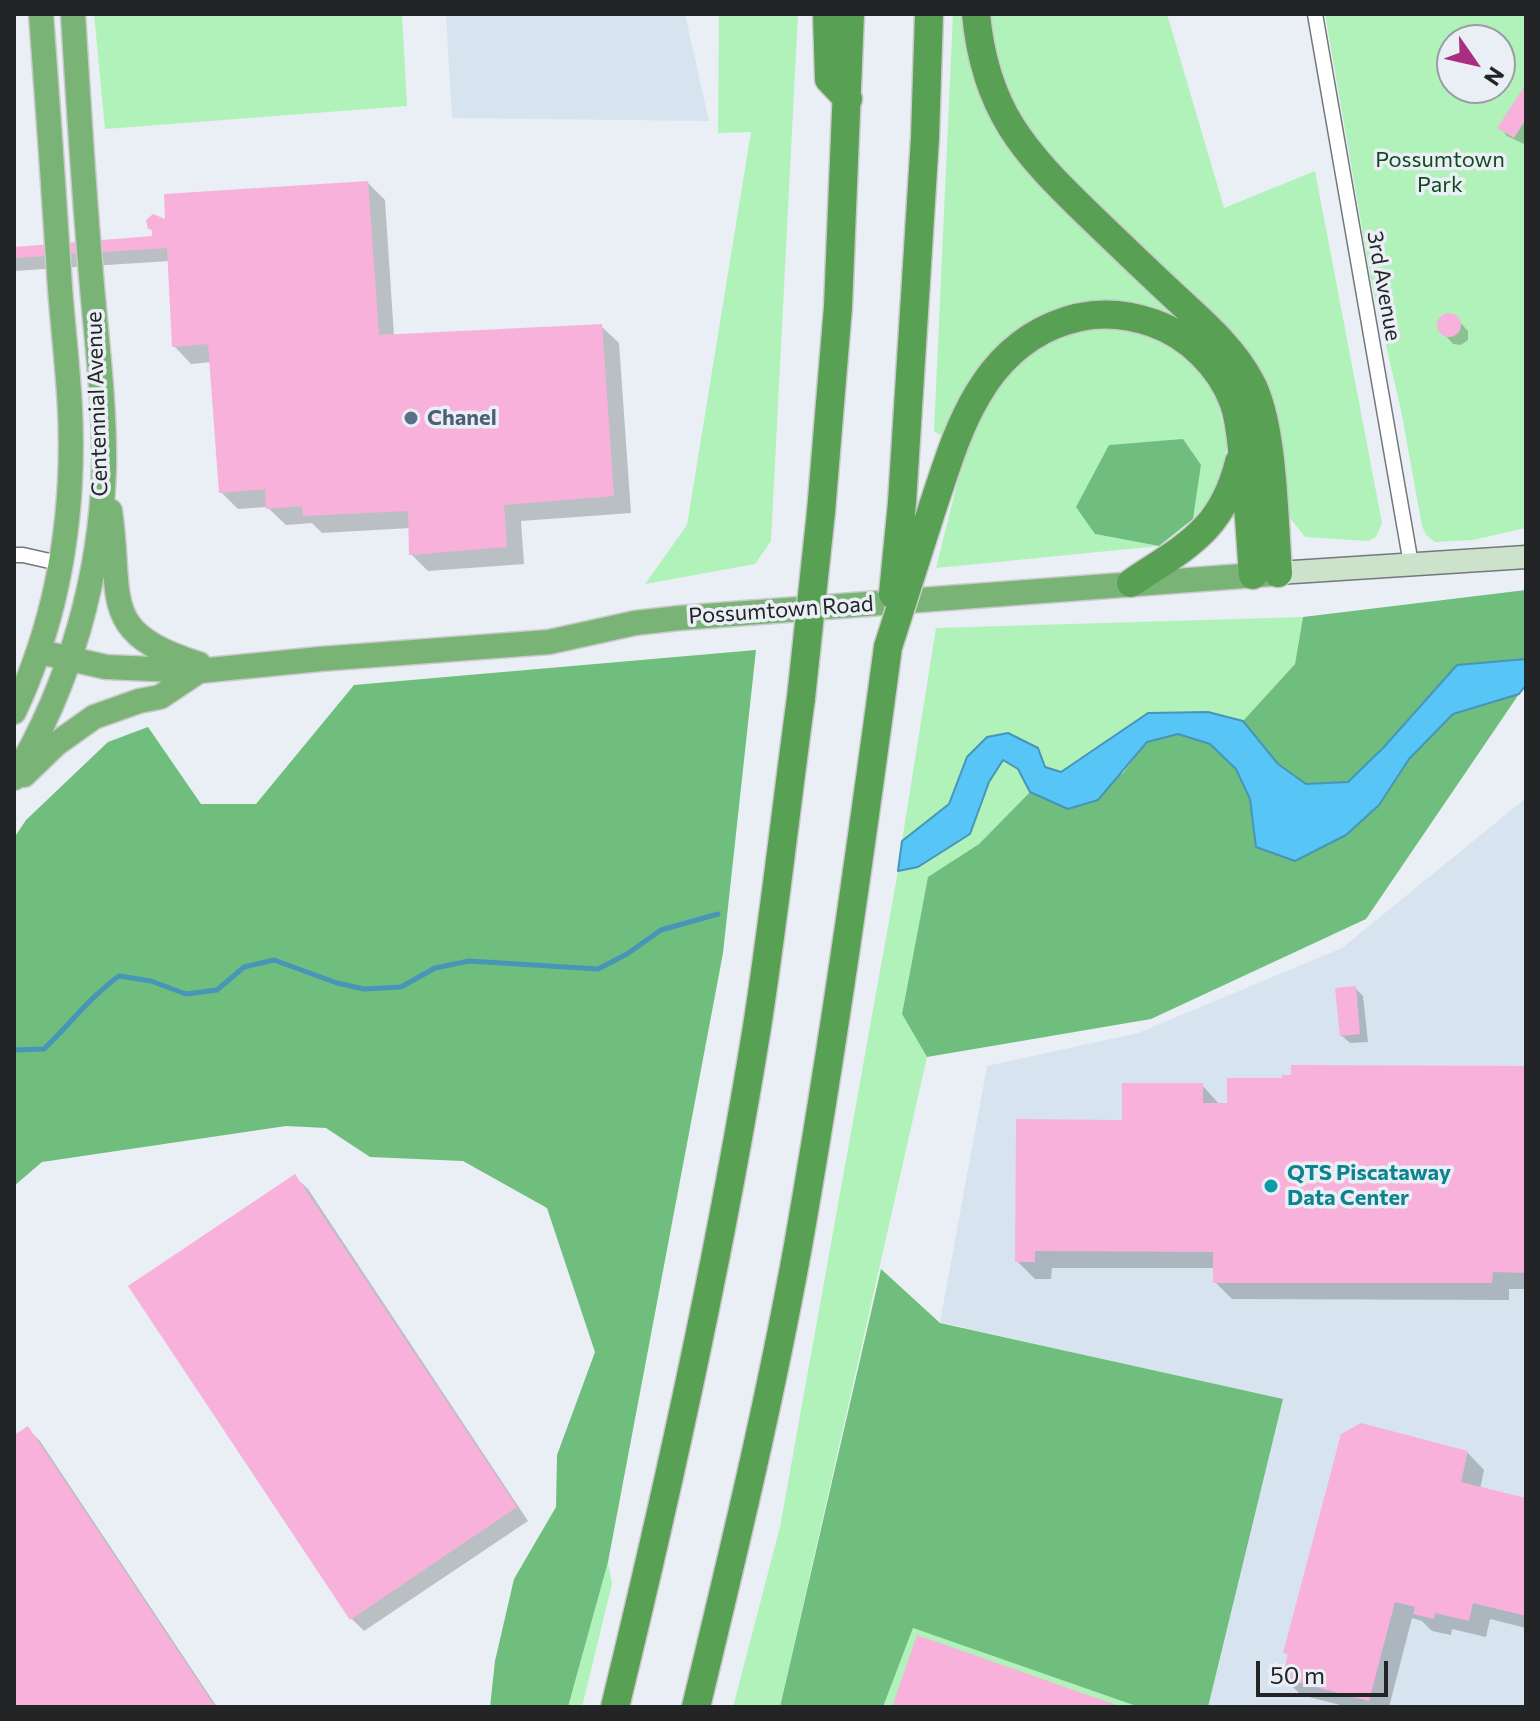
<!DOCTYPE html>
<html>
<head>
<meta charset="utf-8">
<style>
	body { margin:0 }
	#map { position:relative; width:1540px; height:1721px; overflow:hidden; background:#e9eff4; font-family:Commissioner,sans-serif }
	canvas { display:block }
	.frame { position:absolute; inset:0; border:16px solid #222426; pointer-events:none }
	.north { position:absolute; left:1436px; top:24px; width:80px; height:80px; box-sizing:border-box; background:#e9eff4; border:2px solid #999ea2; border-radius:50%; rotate:124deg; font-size:22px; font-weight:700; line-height:32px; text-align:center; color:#222426 }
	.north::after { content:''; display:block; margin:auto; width:28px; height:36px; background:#a92d80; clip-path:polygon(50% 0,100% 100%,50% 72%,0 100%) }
	.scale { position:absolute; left:1256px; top:1661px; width:132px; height:36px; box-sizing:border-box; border:4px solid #222426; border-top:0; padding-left:10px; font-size:24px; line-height:28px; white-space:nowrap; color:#222426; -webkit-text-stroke:6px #e9eff4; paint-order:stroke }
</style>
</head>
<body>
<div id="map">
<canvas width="1540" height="1721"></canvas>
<div class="frame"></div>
<div class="north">N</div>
<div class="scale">50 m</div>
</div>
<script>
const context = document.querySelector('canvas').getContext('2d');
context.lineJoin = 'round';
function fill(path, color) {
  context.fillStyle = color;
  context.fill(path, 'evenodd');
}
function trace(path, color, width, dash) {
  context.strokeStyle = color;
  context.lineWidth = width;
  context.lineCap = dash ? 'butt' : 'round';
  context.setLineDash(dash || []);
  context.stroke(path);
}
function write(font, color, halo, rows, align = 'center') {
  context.font = font + ' Commissioner,sans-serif';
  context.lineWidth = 7;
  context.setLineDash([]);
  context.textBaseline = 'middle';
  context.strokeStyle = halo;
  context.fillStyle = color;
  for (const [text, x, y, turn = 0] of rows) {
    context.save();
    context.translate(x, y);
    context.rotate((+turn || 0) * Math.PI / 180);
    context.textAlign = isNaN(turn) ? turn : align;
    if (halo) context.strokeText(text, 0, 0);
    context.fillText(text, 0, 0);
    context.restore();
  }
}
fill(new Path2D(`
	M446 14H685L709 121 452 118Z
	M1526 798V1707H1208L1282 1400 940 1322 987 1066 1138 1033 1342 948Z`), '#d7e4ef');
fill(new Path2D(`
	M94 14H402L407 106 105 129Z
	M719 14H798L771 541 755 564 645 584 687 525 751 132 718 133Z
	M953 14H968L980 82 1178 314 1174 319 1064 310 944 436 934 432Z
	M988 14H1167L1224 208 1315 171 1382 523 1376 537 1368 541 1305 537 1286 513 1269 395 1055 166 1027 127 1004 87Z
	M1325 14H1526V528L1473 540 1435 542 1426 535 1422 526 1402 415 1371 280ZM1452 40H1500V88H1452Z
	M1111 326 1152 334 1183 353 1204 375 1217 399 1227 443 1221 484 1193 519 1201 465 1095 534 1159 546 936 568 961 468 990 393 1014 368 1042 346 1078 329Z
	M1303 617 1295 664 1243 721 1208 712 1148 713 1061 772 1045 767 1038 748 967 757 949 804 902 841 936 628Z
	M1003 760 1018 769 1030 792 979 844 928 878 902 1014 927 1057 780 1707H733L780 1527 898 871 919 867 970 834 989 782Z
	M608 1562 612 1584 582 1707H568Z
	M913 1628 1139 1707H883Z`), '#b1f2ba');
fill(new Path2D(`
	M1183 439 1201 465 1193 519 1159 546 1095 534 1076 507 1109 445Z
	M1526 590V659L1457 665 1384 747 1349 782 1306 784 1278 764 1243 721 1295 664 1303 617Z
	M756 650 723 953 608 1562 568 1707H490L495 1661 514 1579 556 1507 557 1455 595 1352 547 1208 463 1161 370 1157 326 1128 286 1126 42 1162 14 1186V838L26 820 108 742 148 727 201 804H256L354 685Z
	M1519 694 1366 919 1151 1019 927 1057 902 1014 928 877 979 844 1030 792 1068 809 1123 773 1147 742 1178 733 1210 744 1236 769 1250 799 1256 847 1346 835 1379 805 1409 759 1453 714Z
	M881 1269 940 1323 1283 1399 1208 1707H1139L913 1628 883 1707H780Z`), '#6fbe7d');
const water = new Path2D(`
	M1526 659V685L1519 694 1453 714 1409 759 1379 805 1346 835 1295 861 1256 847 1250 799 1236 769 1210 744 1178 734 1147 742 1098 800 1068 809 1030 792 1018 769 1003 760 989 782 970 834 918 867 898 871 902 841 949 804 967 757 987 737 1008 733 1038 748 1045 767 1061 772 1148 713 1208 712 1243 721 1278 764 1306 784 1348 782 1384 747 1457 665Z`);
fill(water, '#57c5f6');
trace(water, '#4795b8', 2);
fill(new Path2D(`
	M1525 89 1526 90V145L1507 136 1499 127Z
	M368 183 385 200 394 336 601 326 619 343 631 513 521 521 524 564 428 571 411 554 410 528 322 533 312 523 286 525 267 507 238 509 221 492 212 362 191 364 174 346 169 261 14 271V249L153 238 154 232 150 228 167 222Z
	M1447 315 1455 317 1468 331V340L1461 345 1453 344 1439 328 1440 320Z
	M1355 988 1363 996 1368 1042 1350 1043 1341 1035Z
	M1526 1068V1289H1509V1300L1232 1299 1215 1282V1268H1052L1051 1279H1035L1017 1261 1124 1122 1202 1085 1220 1105Z
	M295 1177 308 1189 528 1521 364 1631 351 1618Z
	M27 1428 40 1441 217 1707H14V1437Z
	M1467 1452 1484 1470 1480 1489 1526 1501V1628L1490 1619 1486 1637 1452 1629 1451 1635 1432 1631 1422 1621 1412 1618 1389 1707H1348L1301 1695 1284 1678 1289 1656 1285 1652Z`), '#0003');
trace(new Path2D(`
	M14 1050 44 1049C69 1025 90 997 119 976L151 981 186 994 217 990 244 967 274 960 337 983 364 989 401 987 435 968 469 961 598 969 627 954 661 930 718 914`), '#4795b8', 5);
fill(new Path2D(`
	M1524 87 1526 119 1514 138 1497 128Z
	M368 181 379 335 602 324 614 496 504 505 507 547 409 555 408 511 303 516 302 506 266 509 265 489 219 493 208 344 172 347 167 248 14 258V247L152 236V230L148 229 146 220 153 214 165 219 164 194Z
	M1437 325a12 12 0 1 1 24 0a12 12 0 1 1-24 0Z
	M1356 986 1360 1034 1340 1036 1335 988Z
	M1291 1065 1526 1066V1273L1493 1272 1492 1283H1213V1252L1035 1251V1262H1015L1016 1119 1122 1120V1083H1203V1103H1227V1078H1282V1075H1291Z
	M295 1174 517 1507 350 1620 128 1286Z
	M1361 1423 1468 1451 1461 1482 1526 1498V1616L1473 1603 1469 1621 1435 1613 1434 1619 1413 1614 1415 1607 1395 1602 1369 1701 1282 1678 1288 1654 1283 1653 1341 1434Z
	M28 1426 215 1707H14V1435Z
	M917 1635 1122 1707H892Z`), '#f8b1db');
const minor = new Path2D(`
	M1315 14 1411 564
	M14 555H23L63 564`);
const secondary = new Path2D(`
	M1278 573 1526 557`);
const trunk = new Path2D(`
	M110 511C123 599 97 633 199 664
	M40 652 106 667 199 671 320 659 549 642 635 623 679 618 1270 574
	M14 712C59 616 75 515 70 409 68 369 63 328 60 288 54 197 48 105 41 14
	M24 775 56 744 94 717 139 701 160 697 199 671
	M14 778C70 685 101 576 104 467 105 399 95 330 90 262 83 179 78 97 73 14`);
const motorway = new Path2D(`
	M827 14 829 79 848 99
	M976 14C985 110 1023 151 1089 215 1117 242 1145 269 1173 295 1201 321 1232 347 1250 381 1274 423 1274 522 1278 573
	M902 503 925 138 929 14
	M933 506C946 468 957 429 978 394 1015 331 1083 298 1153 323 1188 335 1220 366 1233 401 1241 422 1241 445 1244 467 1248 503 1251 539 1253 575
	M821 512 838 307 850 14
	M1131 583C1186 546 1222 531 1239 462
	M615 1707C670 1482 720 1256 757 1027 774 918 786 808 801 698
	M696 1707C733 1554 770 1401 798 1246 833 1047 861 847 888 647`);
trace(minor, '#73787d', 17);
trace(secondary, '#73787d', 25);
trace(trunk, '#cacacb', 27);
trace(motorway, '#cacacb', 31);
trace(minor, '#fff', 14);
trace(secondary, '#cde2cb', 22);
trace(trunk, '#7ab376', 24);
trace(motorway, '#58a053', 28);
const motorwayBridge = new Path2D(`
	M893 594 902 503
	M888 647 933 506
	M801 698 821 512`);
trace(motorwayBridge, '#cacacb', 31, []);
trace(motorwayBridge, '#58a053', 28);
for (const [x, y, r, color] of [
	[411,418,8,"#5c6f8a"],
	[1271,1186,8,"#0f9aa8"]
]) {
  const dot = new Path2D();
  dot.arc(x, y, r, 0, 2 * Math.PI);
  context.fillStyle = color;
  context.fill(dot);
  trace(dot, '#e9eff4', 3);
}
write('22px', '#114a20', '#e9eff4', [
	["Possumtown",1440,160],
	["Park",1440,185]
]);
write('22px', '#222426', '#e9eff4', [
	["3rd Avenue",1384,286,80],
	["Centennial Avenue",97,404,-92],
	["Possumtown Road",781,610,-4]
]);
write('bold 22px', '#4e5e75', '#e9eff4', [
	["Chanel",427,418]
], 'left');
write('bold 22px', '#0d838f', '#e9eff4', [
	["QTS Piscataway",1287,1173],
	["Data Center",1287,1198]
], 'left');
</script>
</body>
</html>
